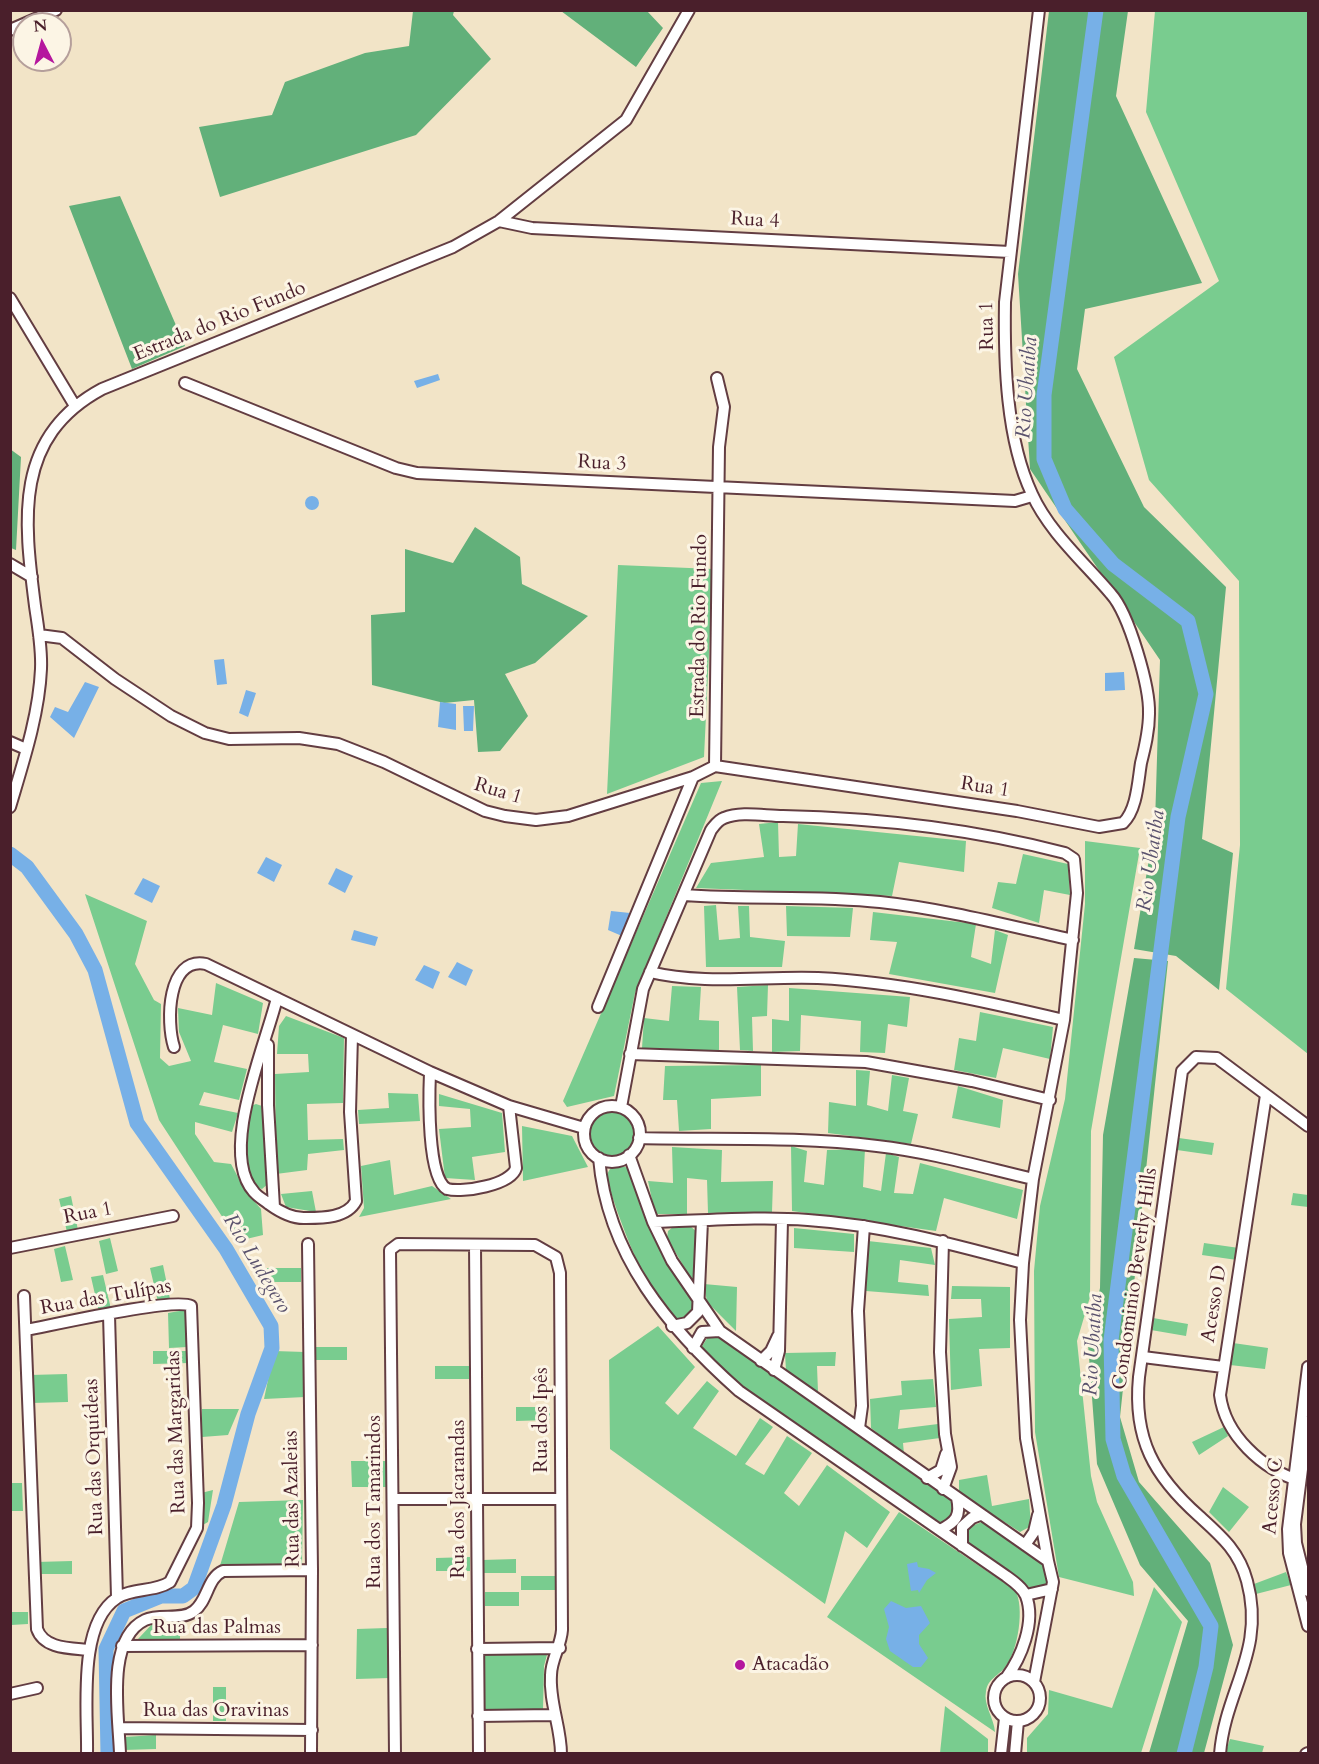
<!DOCTYPE html>
<html>
<head>
<meta charset="utf-8">
<style>
	body { margin:0 }
	#map { position:relative; width:1319px; height:1764px; overflow:hidden; background:#f2e4c7; font-family:Cardo,serif }
	canvas { display:block }
	.frame { position:absolute; inset:0; border:12px solid #4a1f2b; pointer-events:none }
	.north { position:absolute; left:12px; top:12px; width:60px; height:60px; box-sizing:border-box; background:#fcf5e5; border:2px solid #b59f9b; border-radius:50%; rotate:354deg; font-size:16px; font-weight:700; line-height:24px; text-align:center; color:#4a1f2b }
	.north::after { content:''; display:block; margin:auto; width:21px; height:27px; background:#b5179e; clip-path:polygon(50% 0,100% 100%,50% 72%,0 100%) }
</style>
</head>
<body>
<div id="map">
<canvas width="1319" height="1764"></canvas>
<div class="frame"></div>
<div class="north">N</div>
</div>
<script>
const context = document.querySelector('canvas').getContext('2d');
context.lineJoin = 'round';
function fill(path, color) {
  context.fillStyle = color;
  context.fill(path, 'evenodd');
}
function trace(path, color, width, dash) {
  context.strokeStyle = color;
  context.lineWidth = width;
  context.lineCap = dash ? 'butt' : 'round';
  context.setLineDash(dash || []);
  context.stroke(path);
}
function write(font, color, halo, rows, align = 'center') {
  context.font = font + ' Cardo,serif';
  context.lineWidth = 6;
  context.setLineDash([]);
  context.textBaseline = 'middle';
  context.strokeStyle = halo;
  context.fillStyle = color;
  for (const [text, x, y, turn = 0] of rows) {
    context.save();
    context.translate(x, y);
    context.rotate((+turn || 0) * Math.PI / 180);
    context.textAlign = isNaN(turn) ? turn : align;
    if (halo) context.strokeText(text, 0, 0);
    context.fillText(text, 0, 0);
    context.restore();
  }
}
fill(new Path2D(`
	M1155 11H1308V1054L1226 989 1240 845 1239 581 1149 480 1114 357 1219 281 1146 112Z
	M618 565 713 569 704 757 607 794Z
	M722 781 635 993 614 1096 567 1107 563 1101 701 783Z
	M778 822 779 857 796 856 798 824 966 841 964 872 899 862 892 896 696 888 711 863 764 857 759 824Z
	M1085 841 1140 848 1091 1131 1090 1297 1077 1341 1091 1476 1097 1502 1133 1582 1134 1596 1059 1577 1035 1432 1034 1271 1040 1206 1065 1099 1085 904Z
	M1023 854 1068 864 1070 895 1044 890 1039 923 992 908 998 882 1016 884Z
	M85 894 147 921 135 964 154 1000 161 1004 160 1058 169 1066 191 1061 179 1032 178 1008 212 1015 216 983 263 1003 258 1034 223 1025 214 1062 247 1069 239 1100 204 1092 199 1105 238 1113 232 1132 195 1122V1134L214 1162 231 1164 246 1192 261 1209 263 1235 238 1241 159 1120Z
	M716 905 719 940 740 938 738 906H749L750 937 785 941 782 967H706L704 906Z
	M786 906 853 908 850 937 787 936Z
	M873 912 976 924 971 957 991 964 995 930 1008 935 995 993 889 974 897 942 870 940Z
	M768 985 767 1016 752 1017 753 1051 740 1050 737 987Z
	M672 986 701 987 699 1020 719 1021V1051L642 1048 644 1018 669 1021Z
	M789 988 910 997 907 1027 888 1024 885 1053 860 1052 861 1021 801 1015 800 1051 772 1052V1019L789 1021Z
	M980 1012 1053 1027 1050 1059 1003 1048 996 1078 954 1070 959 1038 976 1041Z
	M286 1016 344 1038 343 1103 307 1104 308 1140 343 1139 344 1150 308 1154 307 1170 276 1174 275 1074 309 1072 308 1054H277L279 1026Z
	M761 1065V1096L711 1099V1129L679 1131 677 1100H663L665 1066Z
	M856 1070 870 1071 867 1105 888 1111 892 1075 909 1078 903 1111 918 1114 911 1144 828 1133 829 1102 856 1106Z
	M958 1086 1003 1100 1000 1128 952 1118Z
	M388 1093 418 1094 420 1121 359 1124 358 1110 389 1108Z
	M439 1094 502 1113 505 1152 472 1157 475 1180 445 1178 439 1129 471 1127 470 1109 439 1106Z
	M256 1104 262 1106 269 1183 262 1189C235 1181 247 1125 251 1106Z
	M587 1134a25 25 0 1 1 50 0a25 25 0 1 1-50 0Z
	M522 1126 572 1136 588 1167 523 1181Z
	M1179 1138 1214 1143 1212 1155 1177 1150Z
	M791 1146 807 1151 804 1182 824 1185 827 1150 865 1149 863 1187 881 1191 886 1153 899 1157 894 1193 913 1194 920 1163 1023 1190 1017 1219 944 1198 936 1231 792 1211Z
	M672 1147 722 1150 721 1182 773 1181 772 1212 708 1213 707 1180 687 1178V1214H655L648 1181 673 1183Z
	M390 1160 394 1195 432 1186 451 1199 359 1217 364 1208 361 1166Z
	M617 1165 629 1168 694 1302V1312L681 1321C651 1314 614 1205 606 1176L610 1169Z
	M312 1191 316 1212 286 1207 281 1194Z
	M1293 1193 1308 1195V1207L1291 1205Z
	M71 1196 78 1230 67 1232 59 1199Z
	M690 1226 697 1232 693 1282 667 1238 668 1231 673 1227Z
	M794 1228 854 1234V1252L794 1248Z
	M110 1238 118 1271 106 1274 99 1241Z
	M868 1241 931 1248 935 1265 900 1260 898 1282 928 1285 929 1296 866 1291Z
	M1204 1243 1239 1248 1237 1260 1202 1255Z
	M65 1246 73 1280 61 1282 54 1249Z
	M163 1265 170 1299 158 1302 150 1268Z
	M267 1268H301V1282H267Z
	M103 1275 111 1309 99 1312 91 1277Z
	M704 1284 737 1287 736 1331 707 1302Z
	M952 1286 1010 1287V1348L979 1349 982 1386 951 1390 949 1319 982 1317 981 1299H951Z
	M185 1310 187 1347 169 1348 168 1313Z
	M1153 1318 1188 1324 1186 1336 1151 1330Z
	M658 1326 695 1367 665 1403 678 1415 707 1381 719 1391 693 1428 736 1456 760 1418 773 1427 745 1464 764 1475 787 1436 812 1453 784 1493 799 1506 827 1465 890 1512 867 1548 845 1531 825 1604 610 1449 609 1360Z
	M720 1334 792 1389 950 1500 953 1506 952 1516 945 1523H938L729 1378 701 1348 709 1335Z
	M1233 1343 1268 1348 1265 1369 1230 1365Z
	M312 1347H347V1360H313Z
	M153 1351H188L189 1363 153 1364Z
	M274 1351 305 1352V1397L264 1399Z
	M836 1352 835 1366H817L818 1392 786 1371 785 1353Z
	M435 1366H469V1379H435Z
	M67 1374 68 1402 31 1403 30 1375Z
	M933 1379 936 1407 900 1410 898 1429 938 1424 940 1438 903 1443 904 1454 871 1428 870 1399 902 1395 901 1381Z
	M516 1407H550V1420L516 1421Z
	M202 1409H239L228 1435 202 1437Z
	M1224 1427 1228 1436 1199 1455 1192 1442Z
	M351 1461H389V1487H352Z
	M987 1475 992 1506 1029 1499 1031 1526 1020 1532 959 1493V1480Z
	M11 1483H22L23 1511H11Z
	M1223 1487 1249 1507 1229 1532 1209 1512Z
	M213 1490 208 1522 201 1526V1493Z
	M303 1500 302 1567 219 1569 239 1502Z
	M899 1512 1015 1590C1025 1607 1018 1650 1006 1666 999 1676 988 1678 986 1691 983 1705 994 1718 995 1732L827 1617Z
	M982 1522 1046 1565 1050 1571 1047 1586 1032 1589 968 1542 969 1527Z
	M470 1557V1571H436V1558Z
	M516 1559V1573H482V1560Z
	M72 1561V1574H37L36 1562Z
	M1286 1572 1291 1585 1256 1594 1254 1584Z
	M521 1576H555V1590H521Z
	M1154 1587 1182 1622 1141 1753H1027V1738L1048 1714 1049 1690 1112 1708Z
	M485 1592H519V1606H485Z
	M11 1612H28V1624L11 1625Z
	M180 1619V1641L138 1639 153 1623Z
	M387 1628 390 1678 356 1679 357 1629Z
	M548 1651 544 1666 543 1710H480V1659L484 1653Z
	M213 1687H226V1721H213Z
	M945 1706 988 1739V1753H940Z
	M156 1735V1749L124 1750V1737Z
	M1230 1739 1264 1746 1262 1753 1225 1754Z`), '#79cc8f');
fill(new Path2D(`
	M413 11H454L453 15 491 59 416 135 220 197 199 127 272 115 285 82 365 53 409 46Z
	M561 11H647L663 28 636 67Z
	M1049 11H1128L1116 96 1202 283 1085 309 1077 369 1144 507 1226 587 1202 839 1233 853 1219 990 1176 956 1134 949 1155 823 1160 660 1030 469 1018 274Z
	M120 196 185 346 132 369 69 206Z
	M10 449 21 457 16 550 11 548Z
	M475 527 520 557 522 584 588 616 535 663 505 674 528 716 500 751 478 752 474 700 444 703 372 685 371 615 405 612V549L453 563Z
	M1134 958 1168 961 1120 1417 1139 1482 1210 1563 1233 1645 1204 1753H1149L1188 1621 1140 1565 1097 1464 1088 1344 1100 1288 1103 1135Z`), '#62b07a');
fill(new Path2D(`
	M438 374 440 380 417 388 414 381Z
	M305 503a7 7 0 1 1 14 0a7 7 0 1 1-14 0Z
	M224 659 227 684 217 685 214 660Z
	M1124 672 1125 690 1105 691V673Z
	M85 682 99 687 74 738 50 717 55 707 68 712Z
	M246 690 256 693 248 717 239 713Z
	M440 702 456 704V730L438 727Z
	M463 706H474L473 731H464Z
	M266 857 282 865 274 882 257 873Z
	M336 868 353 876 345 893 328 884Z
	M143 878 160 886 152 903 134 894Z
	M611 911 630 913 622 936 608 930Z
	M354 930 378 937 375 946 351 940Z
	M457 962 473 970 466 986 448 977Z
	M424 965 440 972 433 989 415 980Z
	M917 1562 918 1567 929 1569 936 1573 927 1580 919 1593 918 1590 911 1591 907 1564Z
	M891 1601 906 1608 921 1606 930 1623 919 1635V1644L928 1658 921 1667H913L890 1651 886 1639 889 1627 884 1609Z`), '#77b0e7');
trace(new Path2D(`
	M1096 10 1044 395V459L1065 509 1113 564 1188 621 1206 694 1178 817 1111 1340 1113 1439 1124 1476 1211 1626 1206 1667 1184 1754
	M10 854 27 867 76 934 95 970 137 1123 226 1249 271 1326 272 1348 248 1414 224 1505 194 1588 183 1596H161L124 1611 106 1649 108 1754`), '#77b0e7', 15);
const minor = new Path2D(`
	M10 30 56 10
	M499 221 532 228 1010 252
	M10 298 75 406
	M185 383 396 468 417 473 1015 501 1032 496
	M10 564 32 577
	M39 635 62 638 115 679 171 716 205 733 229 739 299 738 338 744 384 762 485 811 505 816 536 820 568 816 693 777 715 766 1017 811 1099 827 1123 823C1137 810 1138 781 1141 763 1145 747 1149 731 1149 714 1150 687 1129 614 1111 594 1085 563 1049 532 1032 494 1006 439 1004 362 1005 302L1039 10
	M10 742 26 749
	M715 766 719 447 724 407 717 378
	M10 807C23 763 39 715 41 669 42 648 38 627 35 606 24 520 13 437 102 389L453 247 499 221 626 120 689 10
	M684 895C749 900 815 895 880 902 945 909 1009 926 1073 940
	M650 972C703 985 763 976 818 978 901 982 983 1001 1064 1020
	M277 998C266 1044 218 1153 254 1192 258 1197 264 1200 269 1204 280 1212 292 1219 306 1218 323 1218 347 1218 356 1201L350 1112 352 1035
	M598 1007 693 777
	M268 1045V1105L274 1207
	M174 1047C166 1022 167 956 206 964L430 1072 509 1106 584 1128
	M630 1054 866 1062 972 1081 1050 1100
	M430 1072C429 1096 427 1178 447 1189 463 1193 511 1185 516 1168L509 1106
	M1266 1095 1220 1395C1225 1435 1262 1469 1300 1481
	M584 1134a28 28 0 1 1 56 0a28 28 0 1 1-56 0Z
	M621 1107 643 989 711 830C715 825 718 820 724 818 741 811 765 816 783 816 879 818 973 829 1065 853L1074 859 1077 893 1064 1020 1033 1179 1023 1263 1020 1320 1026 1438 1048 1561
	M639 1138C719 1140 797 1136 877 1146 930 1152 982 1167 1033 1179
	M629 1155 653 1222 672 1261 720 1331 1048 1561 1053 1582 1034 1682
	M599 1158C607 1255 669 1329 739 1391L1006 1576C1013 1581 1023 1588 1026 1596 1036 1622 1021 1658 1006 1678
	M653 1222C704 1221 757 1216 808 1220 882 1225 952 1244 1023 1263
	M943 1241 940 1352 945 1434 951 1467 943 1489
	M308 1244 312 1570 311 1754
	M475 1245 479 1754
	M10 1248 173 1216
	M24 1296 37 1629C44 1649 70 1648 89 1650
	M109 1315 117 1597
	M672 1326 687 1323 698 1312 702 1221
	M26 1330C53 1325 174 1297 191 1306L198 1503 197 1528 170 1582C155 1592 131 1588 117 1598 77 1624 88 1711 87 1754
	M693 1348 702 1332 720 1331
	M1143 1357 1223 1367
	M761 1361 771 1351 778 1336
	M1308 1367 1288 1529 1289 1553 1308 1626
	M774 1370 779 1351 782 1220
	M1308 1422 1295 1524 1296 1543 1308 1591
	M859 1428 862 1406 858 1311 864 1226
	M927 1478 941 1470 946 1454
	M394 1499H561
	M940 1530C956 1522 961 1516 957 1498
	M1025 1545 1034 1532 1038 1515
	M962 1546V1527L972 1518 980 1515
	M1026 1595 1052 1589
	M122 1646 312 1645
	M477 1649 560 1648
	M994 1698a23 23 0 1 1 46 0a23 23 0 1 1-46 0Z
	M10 1694 37 1688
	M478 1716 553 1715
	M120 1728 312 1730
	M120 1754C119 1717 105 1639 145 1620 159 1613 182 1621 194 1611 208 1601 207 1578 223 1571L312 1570
	M395 1754 390 1250 398 1244 535 1245 556 1257 560 1273 562 1630C561 1646 551 1660 551 1675 549 1702 561 1727 561 1754
	M1001 1754 1005 1718
	M1015 1754 1018 1721
	M1220 1754C1225 1690 1266 1651 1247 1581 1239 1551 1221 1536 1199 1516 1154 1476 1133 1439 1139 1377L1182 1071 1196 1057 1217 1058 1308 1126
	M1306 1754 1308 1753`);
trace(minor, '#633d42', 14);
trace(minor, '#fff', 10);
for (const [x, y, r, color] of [
	[740,1665,6,"#b5179e"]
]) {
  const dot = new Path2D();
  dot.arc(x, y, r, 0, 2 * Math.PI);
  context.fillStyle = color;
  context.fill(dot);
  trace(dot, '#fcf5e5', 2);
}
write('20px', '#4a1f2b', '#fcf5e5', [
	["Rua 4",755,221,3],
	["Estrada do Rio Fundo",220,322,-22],
	["Rua 1",988,326,-91],
	["Rua 3",602,464,3],
	["Estrada do Rio Fundo",700,626,-89],
	["Rua 1",985,788,9],
	["Rua 1",498,792,17],
	["Rua 1",88,1214,-11],
	["Condominio Beverly Hills",1136,1279,-82],
	["Rua das Tulípas",106,1298,-10],
	["Acesso D",1215,1304,-81],
	["Rua dos Ipês",542,1420,-90],
	["Rua das Margaridas",177,1432,-92],
	["Rua das Orquídeas",95,1457,-92],
	["Acesso C",1274,1496,-85],
	["Rua das Azaleias",293,1499,-91],
	["Rua dos Jacarandas",459,1499,-90],
	["Rua dos Tamarindos",375,1502,-90],
	["Rua das Palmas",217,1628],
	["Rua das Oravinas",216,1711]
]);
write('20px', '#4a1f2b', '#fcf5e5', [
	["Atacadão",752,1665]
], 'left');
write('italic 21px', '#5a526d', '#fcf5e5', [
	["Rio Ubatiba",1028,388,-86],
	["Rio Ubatiba",1152,861,-82],
	["Rio Ludegero",256,1264,59],
	["Rio Ubatiba",1094,1345,-87]
]);
</script>
</body>
</html>
